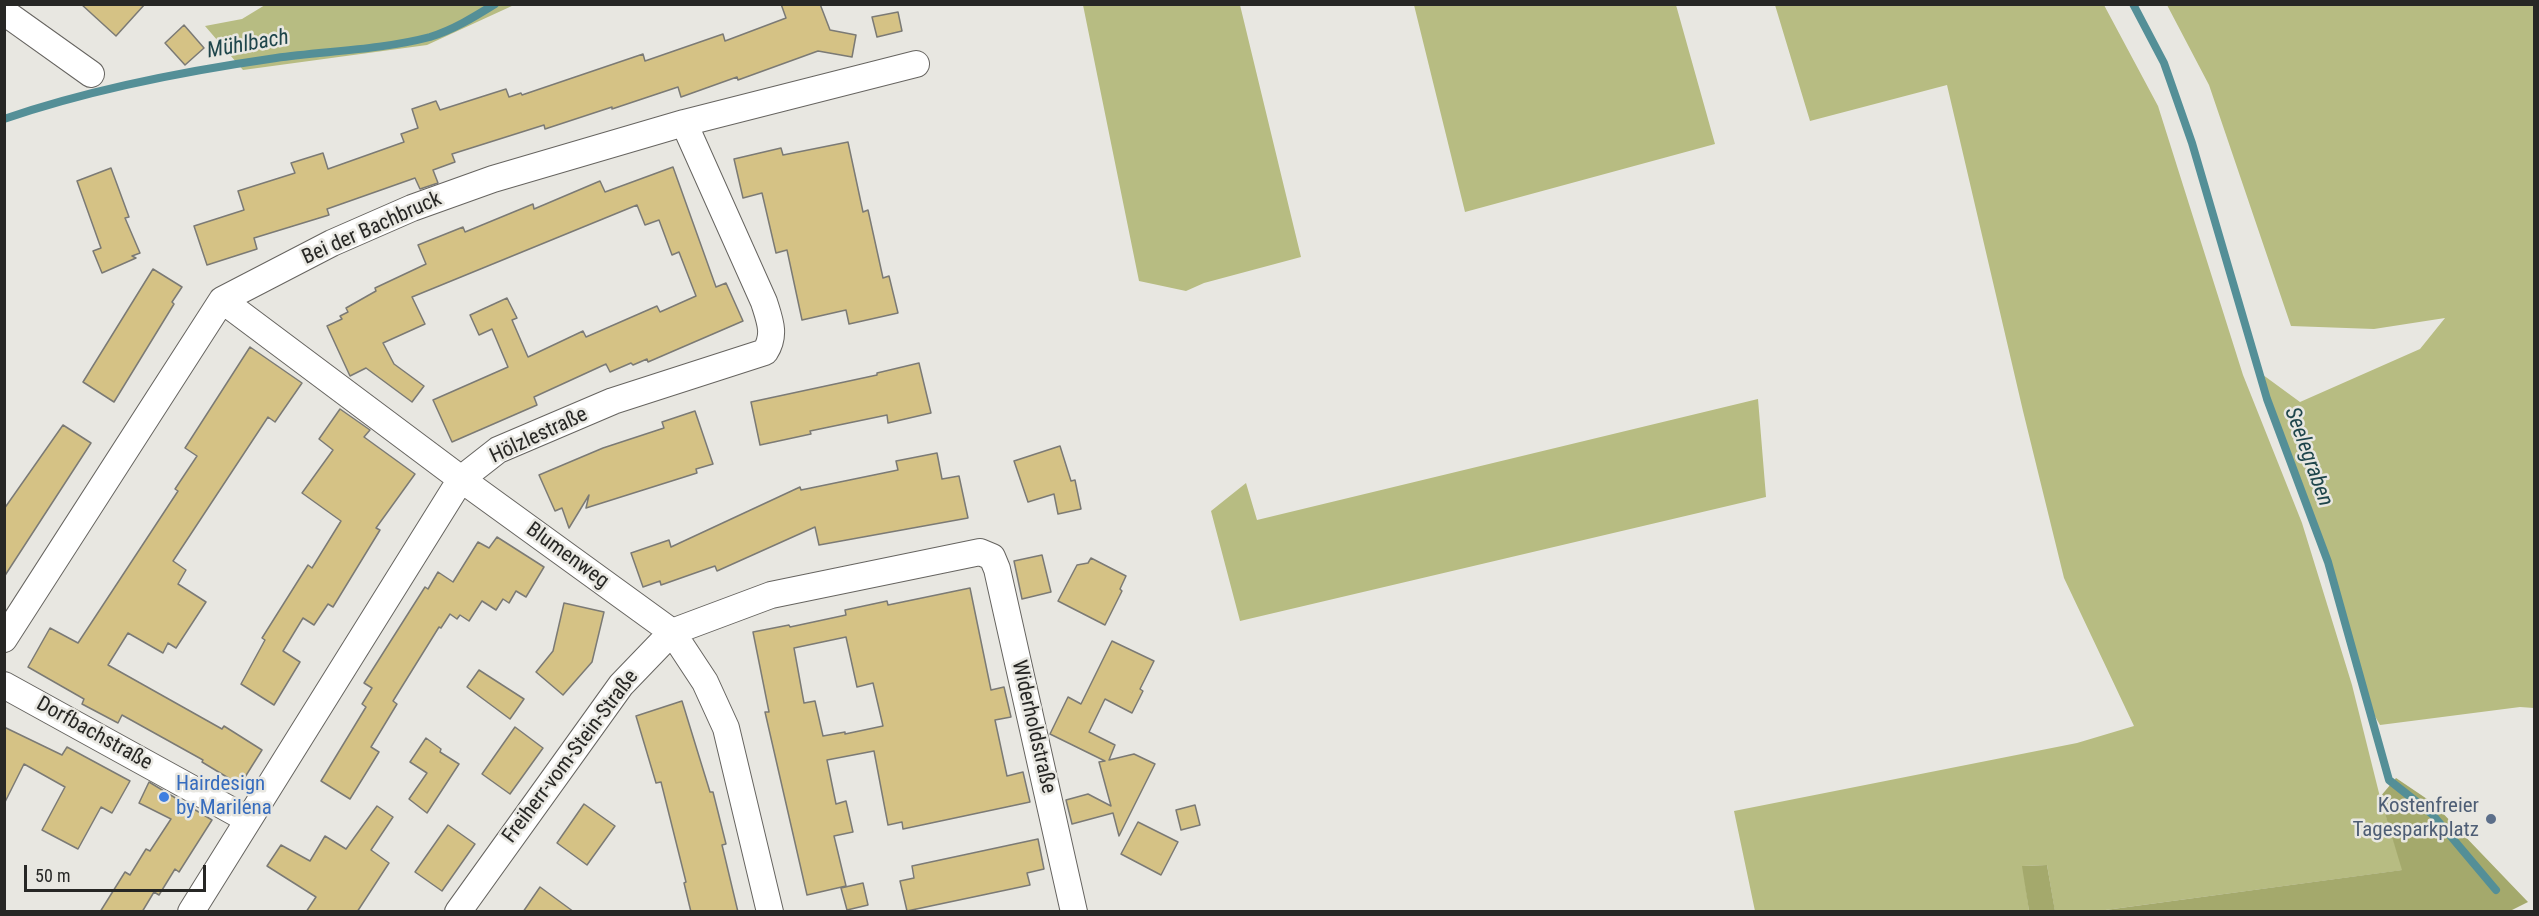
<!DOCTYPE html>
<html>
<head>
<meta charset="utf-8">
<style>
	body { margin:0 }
	#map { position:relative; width:2539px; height:916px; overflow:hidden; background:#e8e7e1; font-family:"Roboto Condensed",sans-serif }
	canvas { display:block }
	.frame { position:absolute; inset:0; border:6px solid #272725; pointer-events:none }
	.scale { position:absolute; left:24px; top:865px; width:182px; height:27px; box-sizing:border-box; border:3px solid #272725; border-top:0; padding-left:8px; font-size:18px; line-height:21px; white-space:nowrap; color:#272725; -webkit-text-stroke:4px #e8e7e1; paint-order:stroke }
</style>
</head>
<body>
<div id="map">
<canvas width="2539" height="916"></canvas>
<div class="frame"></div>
<div class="scale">50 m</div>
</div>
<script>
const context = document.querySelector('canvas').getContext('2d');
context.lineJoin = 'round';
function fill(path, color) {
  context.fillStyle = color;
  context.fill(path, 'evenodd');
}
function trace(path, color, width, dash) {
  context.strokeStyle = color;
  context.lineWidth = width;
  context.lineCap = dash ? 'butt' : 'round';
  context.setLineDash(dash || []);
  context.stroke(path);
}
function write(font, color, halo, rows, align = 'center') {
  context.font = font + ' "Roboto Condensed",sans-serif';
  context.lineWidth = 5;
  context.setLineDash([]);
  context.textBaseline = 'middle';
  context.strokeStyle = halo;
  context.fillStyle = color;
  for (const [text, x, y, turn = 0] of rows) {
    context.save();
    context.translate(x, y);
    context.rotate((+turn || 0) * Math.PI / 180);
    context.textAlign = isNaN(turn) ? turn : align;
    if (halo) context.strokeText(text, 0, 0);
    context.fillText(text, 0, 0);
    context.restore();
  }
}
fill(new Path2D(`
	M265 5V4L514 5 427 45 243 70 205 26 242 19Z
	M1083 5H1240L1301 257 1204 283 1186 291 1139 281Z
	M1414 5H1676L1715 144 1465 212Z
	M1775 5H2104L2158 106 2243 375 2302 523 2352 685 2380 797 2403 870 2098 911 2055 912 2047 865 2023 866 2029 911H1755L1734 811 2077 743 2134 726 2064 578 2023 411 1947 85 1810 121Z
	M2167 5H2534V708L2520 707 2380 725 2365 699 2328 562 2259 372 2300 402 2420 349 2445 318 2374 329 2291 326 2209 85Z
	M1758 399 1766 497 1240 621 1211 511 1246 483 1257 520Z`), '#b7bc82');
fill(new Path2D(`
	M2396 778 2433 803 2528 902 2508 912 2098 911 2402 870 2380 797Z
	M2047 865 2055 911H2029L2022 866Z`), '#a4a96c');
trace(new Path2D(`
	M2133 4 2164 63 2192 143 2267 399 2328 562 2389 780 2432 814 2496 890
	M4 119C91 89 185 71 276 58 327 51 380 50 430 37 453 30 474 17 495 4`), '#548f97', 8);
const building = new Path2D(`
	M81 4H145L116 36Z
	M781 4H820L830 30 856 35 852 57 818 51 738 80 737 77 681 97 678 87 612 109V107L545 129 544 125 452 154 455 162 433 170 438 183 420 189 415 178 327 209 329 215 254 238 257 249 207 265 194 226 244 210 238 191 295 173 291 163 323 153 328 169 404 142 401 134 418 128 412 109 436 101 440 110 506 89 509 97 521 93 522 95 643 54 645 61 723 34 725 41 786 18Z
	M898 12 902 31 877 37 872 17Z
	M184 25 204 48 185 65 165 43Z
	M848 142 863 212 868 210 883 278 889 276 898 313 849 324 846 310 802 320 787 250 776 253 762 193 743 198 734 159 781 148 783 155Z
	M673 167 716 287 726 283 743 321 648 362 647 359 633 365 631 363 610 372 606 364 534 397 537 405 452 442 433 400 508 367 492 329 479 335 470 315 507 298 517 318 512 320 528 357 583 331 586 337 657 306 660 312 696 296 679 252 672 255 659 220 645 225 637 205 412 297 425 324 383 343 394 364 424 386 412 402 366 368 350 376 327 326 342 319 340 316 348 312 346 308 376 291 375 288 426 264 418 245 463 227 465 232 533 204 534 209 600 181 605 192Z
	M111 168 129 217 125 218 140 253 132 256 136 258 102 273 93 251 101 248 77 181Z
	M153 269 182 287 172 302 174 304 114 402 83 382Z
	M250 347 302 383 275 422 268 417 173 561 186 570 178 584 206 602 176 648 168 643 163 653 128 633 108 665 222 729 224 726 262 750 240 785 202 762 203 760 122 715 118 723 82 704 84 699 28 667 50 628 78 643 178 491 175 489 197 456 185 448Z
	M919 363 931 413 888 423 887 415 810 431 811 434 760 445 751 402 877 375V373Z
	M340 409 370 430 364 437 415 474 376 528 380 530 333 607 328 604 314 625 303 618 283 651 300 662 274 705 241 684 265 640 262 638 308 565 312 568 341 521 302 493 333 450 319 439Z
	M695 411 713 464 696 469 697 473 586 508 589 495 569 528 562 508 555 511 539 475 603 448 664 428 662 422Z
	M63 425 91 443 4 577V509Z
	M1060 446 1071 481 1075 480 1081 509 1058 514 1054 494 1028 502 1014 461Z
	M937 453 942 479 959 476 968 518 819 545 815 527 717 571 715 566 661 585 660 581 643 587 631 553 669 540 671 547 800 487 801 490 898 470 896 461Z
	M497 537 544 567 526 597 516 591 509 603 503 599 496 610 482 601 469 621 460 615 457 619 450 614 441 628 439 627 393 701 397 704 371 747 379 752 350 799 321 781 366 707 362 704 372 688 364 683 425 587 428 589 438 572 453 582 478 542 489 548Z
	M1042 555 1051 592 1022 599 1014 561Z
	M1091 558 1126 576 1120 589 1122 591 1105 625 1058 601 1077 565 1088 563Z
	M970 588 991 690 1004 687 1011 717 995 720 1007 776 1023 772 1030 802 903 829 902 822 888 825 874 751 827 760 836 804 846 801 853 832 834 836 846 886 807 895 765 712H769L753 632 789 625 790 627 846 615 845 610 887 601 888 605ZM846 637 857 687 873 683 883 726 845 734V732L823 736 815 701 804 703 794 648Z
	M564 603 604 612 592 662 563 695 536 672 553 651Z
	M1112 641 1154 661 1140 689 1143 691 1132 713 1105 699 1089 732 1115 745 1109 760 1134 754 1155 764 1119 836 1113 813 1072 824 1066 800 1088 794 1111 806 1099 762 1105 761 1050 734 1068 697 1081 704Z
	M479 670 524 699 510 719 467 687Z
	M682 701 710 792H713L726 844 722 845 738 912H691L684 883 686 882 661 782 656 783 636 716Z
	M4 727 62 755 67 747 130 781 112 813 101 807 78 849 42 830 65 787 24 764 4 804Z
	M515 727 543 748 510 794 482 774Z
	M426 738 441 749 440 752 459 764 427 813 409 799 427 773 410 762Z
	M149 782 212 820 179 872 175 869 159 895 154 892 142 912H100L125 872 130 875 146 849 150 851 171 819 139 803Z
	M584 804 615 826 587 865 557 843Z
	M1195 805 1200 825 1181 830 1176 810Z
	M377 806 393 817 371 850 389 863 357 912H306L316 897 267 866 281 845 310 861 325 836 346 849Z
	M1138 822 1178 842 1161 875 1121 854Z
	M448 825 475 844 442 891 415 872Z
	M1038 839 1044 869 1027 873 1030 885 907 911 900 881 914 878 912 866Z
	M863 883 868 905 847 910 841 888Z
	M540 887 574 912H523Z`);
fill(building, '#d5c285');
trace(building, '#7b7a75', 1.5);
const street = new Path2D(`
	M4 12 91 74
	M222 300 461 479 672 632 705 682 726 728 770 912
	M4 639 222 300 332 243 412 208 493 179 684 123 916 64
	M4 685 247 819
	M191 912 461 479 498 450 613 401 765 352C776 335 770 321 764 302L684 123
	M458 912 621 685 672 632 771 595 980 552 992 557 997 569 1074 912`);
trace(street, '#666460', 28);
trace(street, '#fff', 26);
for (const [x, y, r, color] of [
	[164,797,6,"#3f7fe0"],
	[2491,819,6,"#5c6f8a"]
]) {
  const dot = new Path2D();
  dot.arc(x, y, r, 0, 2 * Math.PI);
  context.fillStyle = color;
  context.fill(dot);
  trace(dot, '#e8e7e1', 2);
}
write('21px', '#272725', '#e8e7e1', [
	["Bei der Bachbruck",372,229,-24],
	["Hölzlestraße",539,436,-25],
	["Blumenweg",567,556,36],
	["Widerholdstraße",1033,727,77],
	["Dorfbachstraße",94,734,29],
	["Freiherr-vom-Stein-Straße",571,757,-53]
]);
write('21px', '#366cbe', '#e8e7e1', [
	["Hairdesign",176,785],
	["by Marilena",176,809]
], 'left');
write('21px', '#4e5e75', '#e8e7e1', [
	["Kostenfreier",2479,807],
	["Tagesparkplatz",2479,831]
], 'right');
write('italic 22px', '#1e454b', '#e8e7e1', [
	["Mühlbach",248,45,-10],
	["Seelegraben",2308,457,70]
]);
</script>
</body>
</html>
